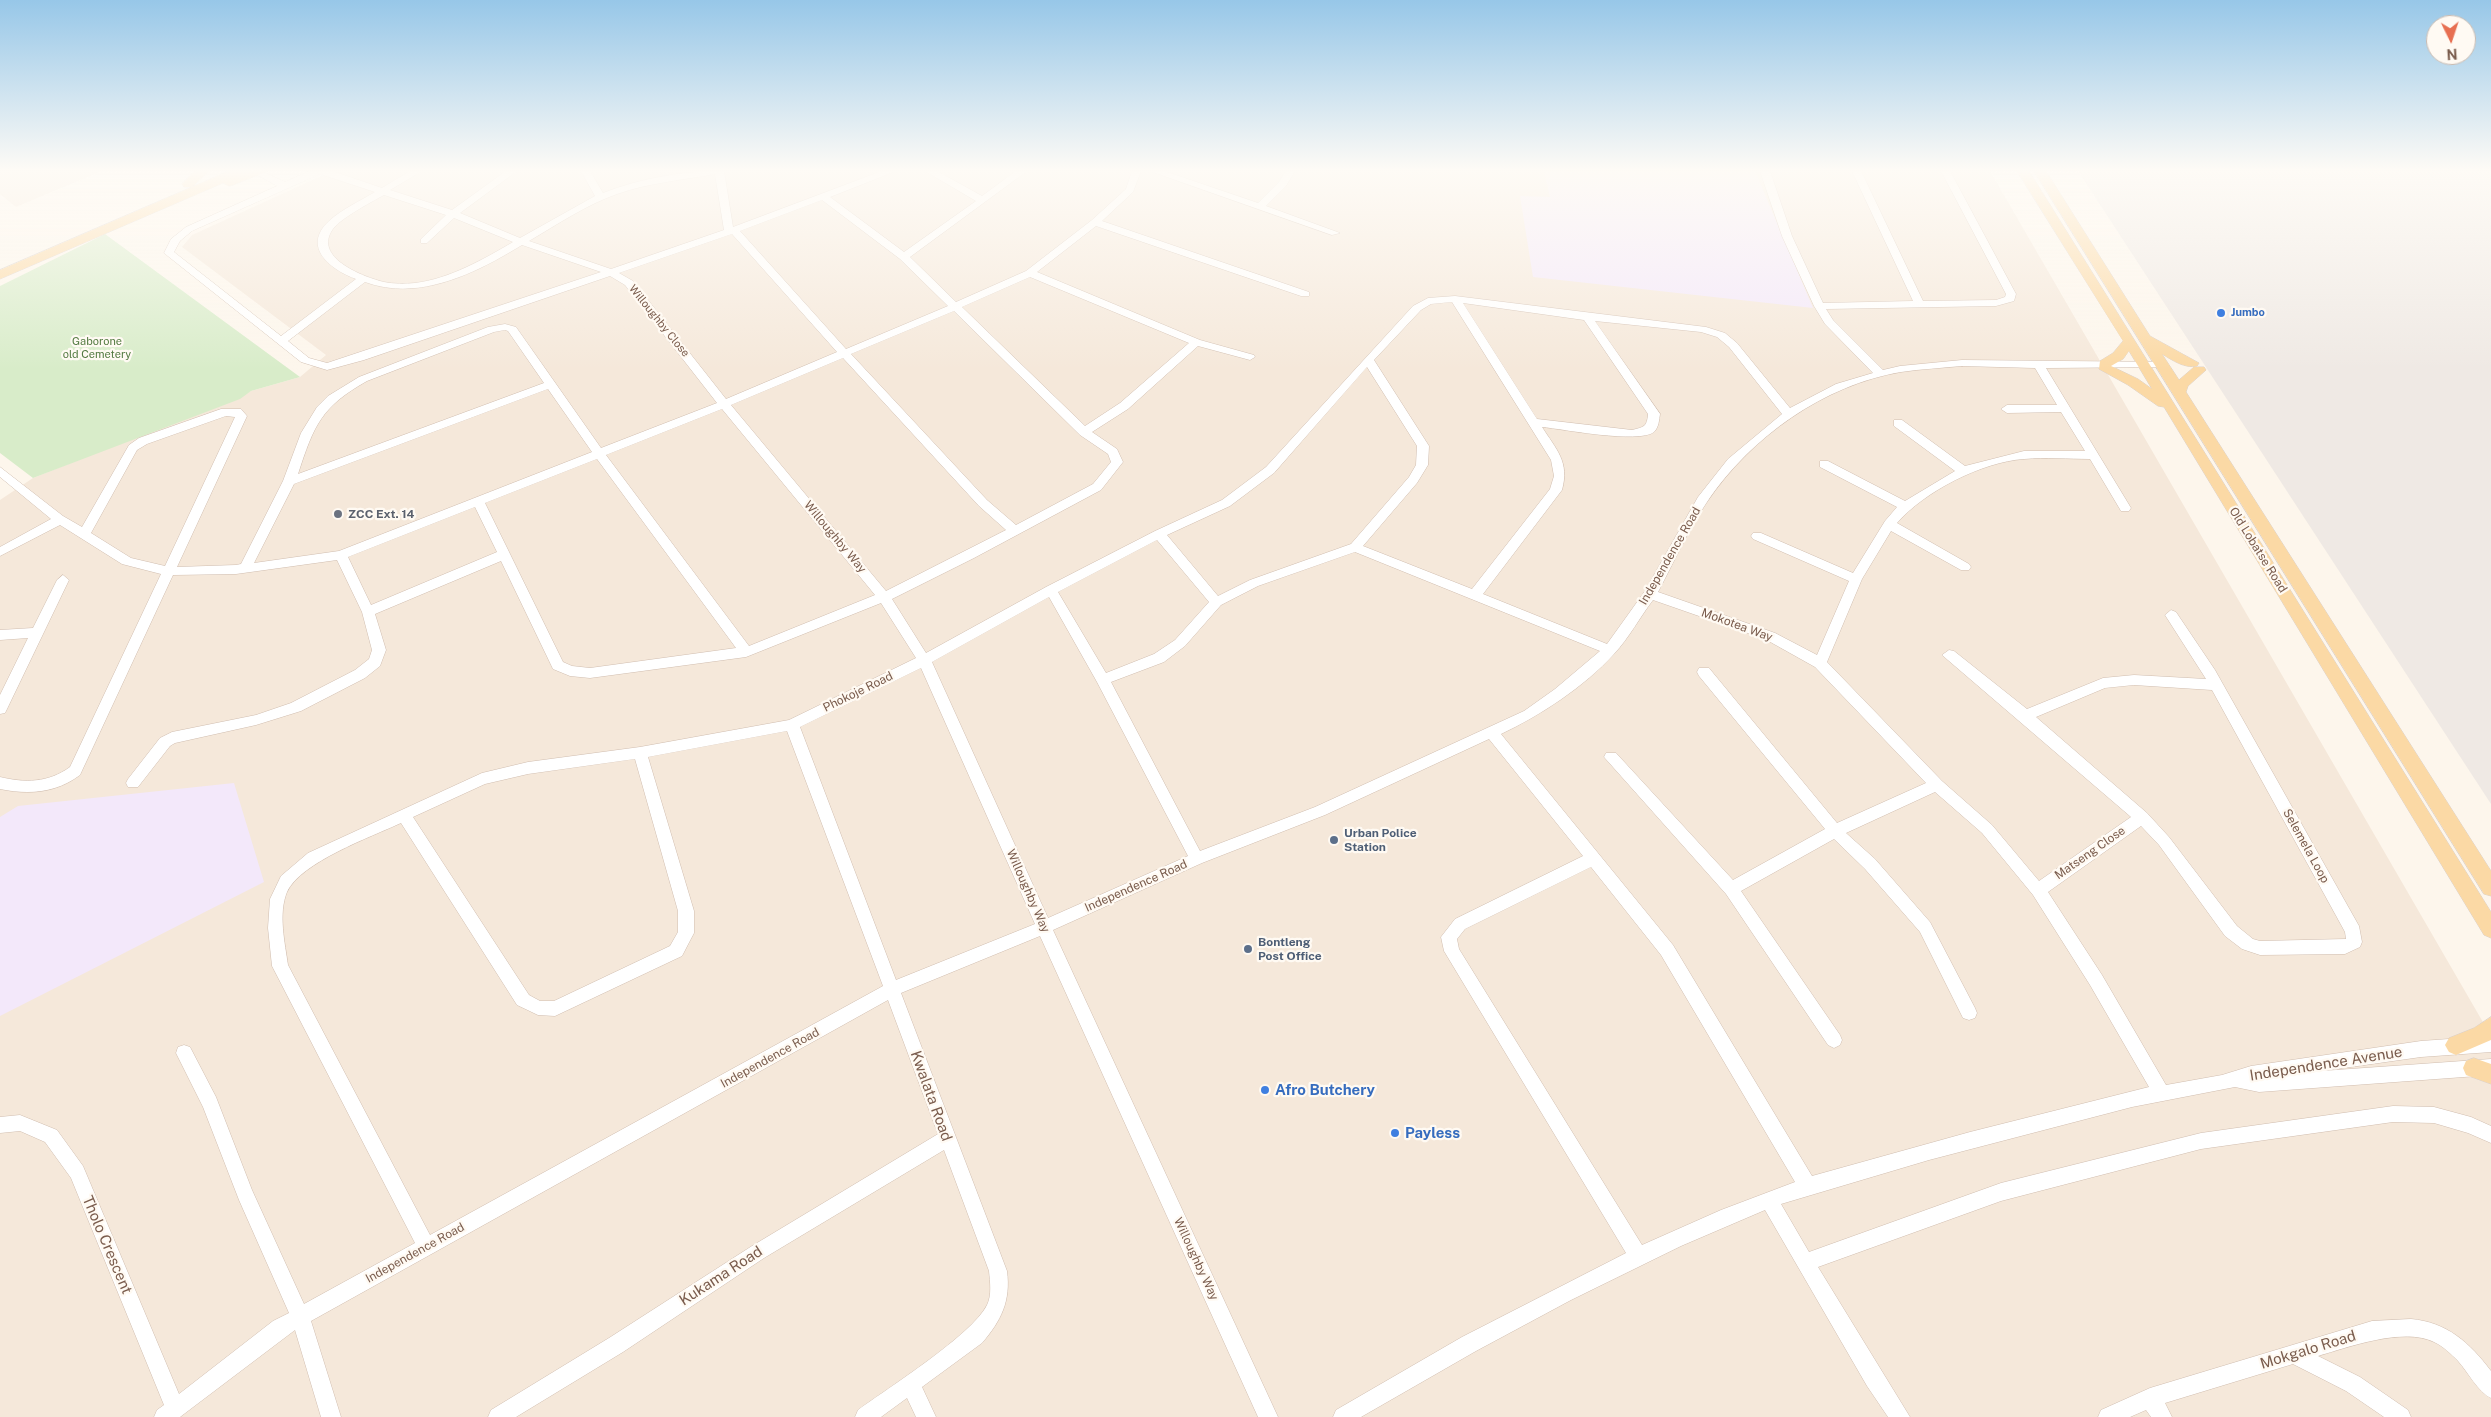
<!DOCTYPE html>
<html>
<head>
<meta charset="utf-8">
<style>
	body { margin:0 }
	#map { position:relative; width:2491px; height:1417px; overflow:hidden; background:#fdf6ec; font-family:"Public Sans",sans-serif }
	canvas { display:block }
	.north { position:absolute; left:2426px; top:15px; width:50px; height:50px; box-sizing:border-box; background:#fffaf3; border:1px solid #cabbb1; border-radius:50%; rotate:176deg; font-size:14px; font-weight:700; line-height:20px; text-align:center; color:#7a5c4d }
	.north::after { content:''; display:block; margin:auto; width:18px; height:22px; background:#e76f51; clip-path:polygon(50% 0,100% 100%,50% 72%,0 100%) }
</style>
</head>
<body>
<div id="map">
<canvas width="2491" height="1417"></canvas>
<div class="north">N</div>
</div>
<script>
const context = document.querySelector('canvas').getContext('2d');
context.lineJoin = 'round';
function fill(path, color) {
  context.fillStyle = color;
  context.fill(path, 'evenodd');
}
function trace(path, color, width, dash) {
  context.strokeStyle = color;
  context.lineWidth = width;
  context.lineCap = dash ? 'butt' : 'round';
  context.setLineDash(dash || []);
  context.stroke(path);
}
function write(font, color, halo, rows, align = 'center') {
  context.font = font + ' "Public Sans",sans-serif';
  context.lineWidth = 4.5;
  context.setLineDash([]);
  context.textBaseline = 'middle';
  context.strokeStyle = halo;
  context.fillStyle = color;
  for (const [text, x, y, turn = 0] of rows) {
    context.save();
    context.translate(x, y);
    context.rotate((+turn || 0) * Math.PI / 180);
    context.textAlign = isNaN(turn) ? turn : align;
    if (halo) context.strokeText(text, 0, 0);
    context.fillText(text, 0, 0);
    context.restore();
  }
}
fill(new Path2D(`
	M0 171H102L16 207 0 194Z
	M332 171H1990L2491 1036V1417H0V500L33 478 251 391 300 377 326 355 182 247 192 235Z`), '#f5e8da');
fill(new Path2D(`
	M2078 171H2491V804Z`), '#efe9e4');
fill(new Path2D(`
	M1544 171H1755L1813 308 1533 277 1520 196 1550 197Z
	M234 783 264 882 0 1016V817L18 806Z`), '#f3e8fa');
fill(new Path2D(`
	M105 234 300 377 251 391 240 399 33 478 0 453V286Z`), '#d8ecc9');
const minor = new Path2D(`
	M250 171H262L285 182 309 171H332L382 188 410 171H422L390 190 452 210 506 171H517L460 213 520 238 595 196 581 171H590L603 193C641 178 683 171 724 171L733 227 882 171H896L830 197 904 252 976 201 925 171H937L982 196 1016 171H1027L910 257 956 302 1026 271 1092 220 1126 189 1132 171H1141L1133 192 1102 221 1309 292V296H1301L1096 226 1037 272 1200 340 1254 355 1255 357 1250 360 1198 346 1128 409 1092 432 1117 449 1123 462 1101 490 974 558 892 599 926 653 1046 587 1155 531 1222 500 1266 467 1413 306 1428 298 1455 296 1706 327 1725 333 1737 343 1790 408 1836 384 1873 373 1825 324 1814 306 1782 236 1760 171H1770L1792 236 1823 303 1913 301 1852 171H1861L1923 301 1996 300 2005 297 2006 294 1941 171H1950L2016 294 2014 301 1996 306 1826 309 1833 320 1883 370 1900 366 1962 360 2164 362 2165 364 2160 367 2046 368 2131 508 2129 511H2121L2090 459C2068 459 2046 457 2024 459 1982 462 1925 491 1897 523L1969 564 1971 567 1969 570H1961L1891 531 1862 579 1827 662 1942 781 1992 825 2039 881 2131 817 1942 655 1949 650 1954 651 2027 709 2103 678 2134 675 2206 679 2165 615 2171 610 2176 612 2215 670 2359 926 2362 942 2360 947 2345 954 2260 955 2242 949 2225 936 2159 845 2141 826 2048 892 2102 975 2166 1085 2222 1075 2251 1066 2421 1041 2491 1036V1052L2421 1057 2322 1071 2491 1059V1075L2259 1092 2235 1087 2132 1107 1929 1160 1781 1204 1809 1252 2001 1183 2201 1133 2393 1106 2434 1107 2471 1117 2491 1126V1143L2468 1133 2434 1123 2393 1122 2201 1149 2001 1201 1818 1267 1910 1417H1888L1867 1386 1765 1210 1681 1246 1571 1300 1476 1351 1361 1417H1333L1336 1410 1462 1337 1626 1253 1444 951 1441 937 1455 919 1583 856 1489 739 1325 815 1202 863 1053 930 1278 1417H1258L1040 936 901 993 1007 1271C1011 1301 1001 1321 982 1343L922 1387 936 1417H916L907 1398 881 1417H855L858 1410C888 1388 972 1335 987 1305 992 1295 990 1282 989 1271L944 1150 764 1258 623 1352 516 1417H488L491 1410 609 1338 752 1246 938 1134 888 1000 311 1321 341 1417H321L295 1330 180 1417H154L157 1410 164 1405 71 1178 45 1142 20 1131 0 1133V1117L20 1115 57 1130 83 1166 179 1394 273 1321 289 1313 239 1200 203 1107 176 1053 178 1047 184 1045 190 1047 216 1097 252 1190 304 1304 415 1243 272 966 268 928 270 899 281 876 308 853 482 773 528 762 640 747 789 720 916 658 881 603 746 657 590 678 570 676 553 669 501 561 375 614 386 650 380 666 365 678 301 711 256 725 175 743 170 746 138 787H128L126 783 128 779 160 738 172 732 256 715 291 703 355 670 369 659 372 650 362 612 337 560 236 574 173 575 80 775C56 793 29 795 0 789V777C25 783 48 783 70 767L161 574 122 564 60 525 0 556V547L51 519 0 477V467L63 516 82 527 129 445 139 438 221 409H241L247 416 177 567 236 565 241 564 283 481 301 433 317 407 328 396 359 377 488 327 505 324 516 327 601 448 717 403 625 285 610 276 364 360 327 370 301 362 164 253 171 239 186 227 277 186ZM320 174 375 192C360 201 342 209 329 221 301 247 331 270 356 279L281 336 174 252 180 241 192 231ZM715 174 724 230 611 269 529 241C558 224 586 205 617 194 648 183 682 180 715 174ZM384 195 446 215 421 239V243H427L454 218 513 242C484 259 449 279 415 283 406 284 393 284 384 282 364 277 316 259 331 232 338 219 370 203 384 195ZM822 200 900 259 948 306 846 349 740 231ZM732 234 837 352 726 399 633 281 619 273ZM522 245 601 272 327 363 309 358 288 341 365 282C419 302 476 273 522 245ZM1030 277 1189 343 1120 403 1085 426 962 307ZM1452 302 1551 460 1554 476 1550 489 1472 589 1363 546 1417 483 1428 465 1429 446 1374 360 1421 310 1431 304ZM1463 303 1584 320 1648 414C1647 427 1644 427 1632 430L1537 419ZM954 311 1080 435 1108 454 1111 462 1093 484 1016 525 987 500 851 354ZM1595 321 1701 332 1717 337 1729 347 1782 414 1728 459 1698 497 1645 591 1607 644 1483 594 1562 490C1570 462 1556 449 1542 427 1563 429 1638 444 1654 432 1659 427 1659 420 1660 414ZM505 330 508 331 544 383 298 474C314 425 321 407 367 381L494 332ZM843 358 979 506 1006 530 886 591 731 405ZM1962 366 2035 368 2057 405H2007L2001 409 2007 413 2061 412 2085 451H2024L1965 466 1902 420H1894V426L1955 471 1905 501 1828 461H1820V467L1897 507 1885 521 1853 573 1761 533H1753L1751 536 1753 539 1849 581 1817 655 1775 633 1658 592C1674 562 1688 530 1707 502 1751 437 1824 385 1901 372 1921 369 1942 368 1962 366ZM1367 367 1417 446 1416 465 1409 477 1351 544 1250 580 1218 596 1167 535 1230 506 1274 473ZM548 389 592 452 339 551 254 563 294 484ZM722 409 875 595 749 646 606 455ZM226 416 235 417 165 566 131 558 91 533 137 450 147 444ZM597 459 736 648 590 668 572 666 563 662 485 503ZM475 507 497 552 371 605 348 557ZM1157 540 1209 602 1175 640 1154 654 1106 673 1058 592ZM1355 552 1600 651 1555 689 1524 711 1315 807 1200 851 1111 682 1164 662 1185 646 1221 605 1258 586ZM1049 597 1097 682 1188 856 1048 918 932 662ZM1653 600 1765 639 1815 667 1926 783 1837 823 1709 668H1699L1697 672 1699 676 1825 829 1733 880 1616 753H1606L1604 757 1726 894 1828 1045 1834 1048 1840 1045 1842 1040 1840 1035 1741 891 1834 839 1865 869 1920 932 1963 1018 1969 1020 1975 1018 1977 1013 1975 1008 1930 922 1875 859 1846 833 1935 792 1982 833 2033 895 2090 985 2149 1087 1970 1132 1812 1176 1673 945 1501 734C1541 715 1584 687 1614 654 1629 638 1640 617 1653 600ZM921 668 1035 924 896 980 800 727ZM2134 685 2212 690 2345 932 2346 939 2260 941 2253 939 2237 926 2169 837 2147 813 2036 717 2105 688ZM787 731 883 986 430 1235 288 965C285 943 278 914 287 892 301 862 371 837 401 823L517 1005 538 1015 555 1016 682 956 694 933V911L648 757ZM635 759 678 911V932L670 946 554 1001H540L529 995 413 817 485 784 528 774ZM1591 867 1661 955 1795 1182 1721 1210 1642 1245 1459 949 1457 939 1465 929Z
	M1150 171H1164L1258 203 1279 182 1286 171H1295L1286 186 1266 206 1340 233 1332 235Z
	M63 575 69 580 7 709 5 713 0 714V695L28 638 0 640V630L33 628 57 580Z
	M2411 1319C2447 1322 2470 1343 2491 1371V1398C2478 1392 2468 1372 2458 1361 2451 1354 2443 1346 2434 1342 2403 1327 2349 1347 2318 1356L2360 1377 2408 1410 2411 1417H2384L2346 1391 2293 1364 2165 1403 2172 1417H2151L2146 1410 2130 1417H2098L2101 1410 2150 1388 2372 1321Z`);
const major = new Path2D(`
	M195 171H209L192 187H184L182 184Z
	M229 171H268L233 185 229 186 223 183 0 279V270Z
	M2017 171H2029L2491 912V938L2484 935 2164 407 2158 406 2128 385 2099 369 2100 361 2113 353 2123 341ZM2129 351 2152 389 2138 379 2111 366 2123 359Z
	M2034 171H2046L2150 336 2199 363 2197 366C2185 369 2172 360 2162 354L2179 380 2194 367H2204L2206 370 2188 386 2186 392 2491 871V896L2484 894Z
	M2491 1017V1040L2456 1055 2449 1052 2445 1045 2449 1038 2474 1028Z
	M2474 1058 2491 1064V1084L2466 1075 2463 1068 2466 1061Z`);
trace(minor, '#d1beb0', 1);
trace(major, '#dad1cd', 1);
fill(minor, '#fff');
fill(major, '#fbd9a5');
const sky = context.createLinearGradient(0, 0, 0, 370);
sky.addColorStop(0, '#97c7e8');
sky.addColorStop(0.46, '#fefbf6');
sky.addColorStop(1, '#fefbf600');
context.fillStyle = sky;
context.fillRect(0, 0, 2491, 370);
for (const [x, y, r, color] of [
	[2221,313,5,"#3f7fe0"],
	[338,514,5,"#6b7280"],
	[1334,840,5,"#5c6f8a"],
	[1248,949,5,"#5c6f8a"],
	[1265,1090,5,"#3f7fe0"],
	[1395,1133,5,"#3f7fe0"]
]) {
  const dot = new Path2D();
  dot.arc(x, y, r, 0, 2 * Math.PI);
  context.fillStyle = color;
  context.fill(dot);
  trace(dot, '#fffaf3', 2);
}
write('bold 11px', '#366cbe', '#fffaf3', [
	["Jumbo",2231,313]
], 'left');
write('11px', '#7a5c4d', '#fffaf3', [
	["Willoughby Close",659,321,51]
]);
write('11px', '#537a41', '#fffaf3', [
	["Gaborone",97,342],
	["old Cemetery",97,355]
]);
write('bold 12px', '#5b616d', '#fffaf3', [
	["ZCC Ext. 14",348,514]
], 'left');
write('12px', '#7a5c4d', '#fffaf3', [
	["Willoughby Way",835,537,50],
	["Old Lobatse Road",2258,550,58],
	["Independence Road",1670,556,-60],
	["Mokotea Way",1737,625,20],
	["Phokoje Road",858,692,-26],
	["Selemela Loop",2306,846,61],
	["Matseng Close",2090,853,-35],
	["Independence Road",1136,886,-24],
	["Willoughby Way",1028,891,66],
	["Independence Road",770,1058,-29],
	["Independence Road",415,1253,-29],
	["Willoughby Way",1196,1259,65]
]);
write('bold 12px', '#4e5e75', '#fffaf3', [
	["Urban Police",1344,833],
	["Station",1344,847],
	["Bontleng",1258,942],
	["Post Office",1258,956]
], 'left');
write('15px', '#7a5c4d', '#fffaf3', [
	["Independence Avenue",2326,1064,-9],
	["Kwalata Road",931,1096,70],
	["Tholo Crescent",107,1245,67],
	["Kukama Road",721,1276,-33],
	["Mokgalo Road",2308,1350,-17]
]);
write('bold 15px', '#366cbe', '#fffaf3', [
	["Afro Butchery",1275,1090],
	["Payless",1405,1133]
], 'left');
</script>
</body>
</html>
